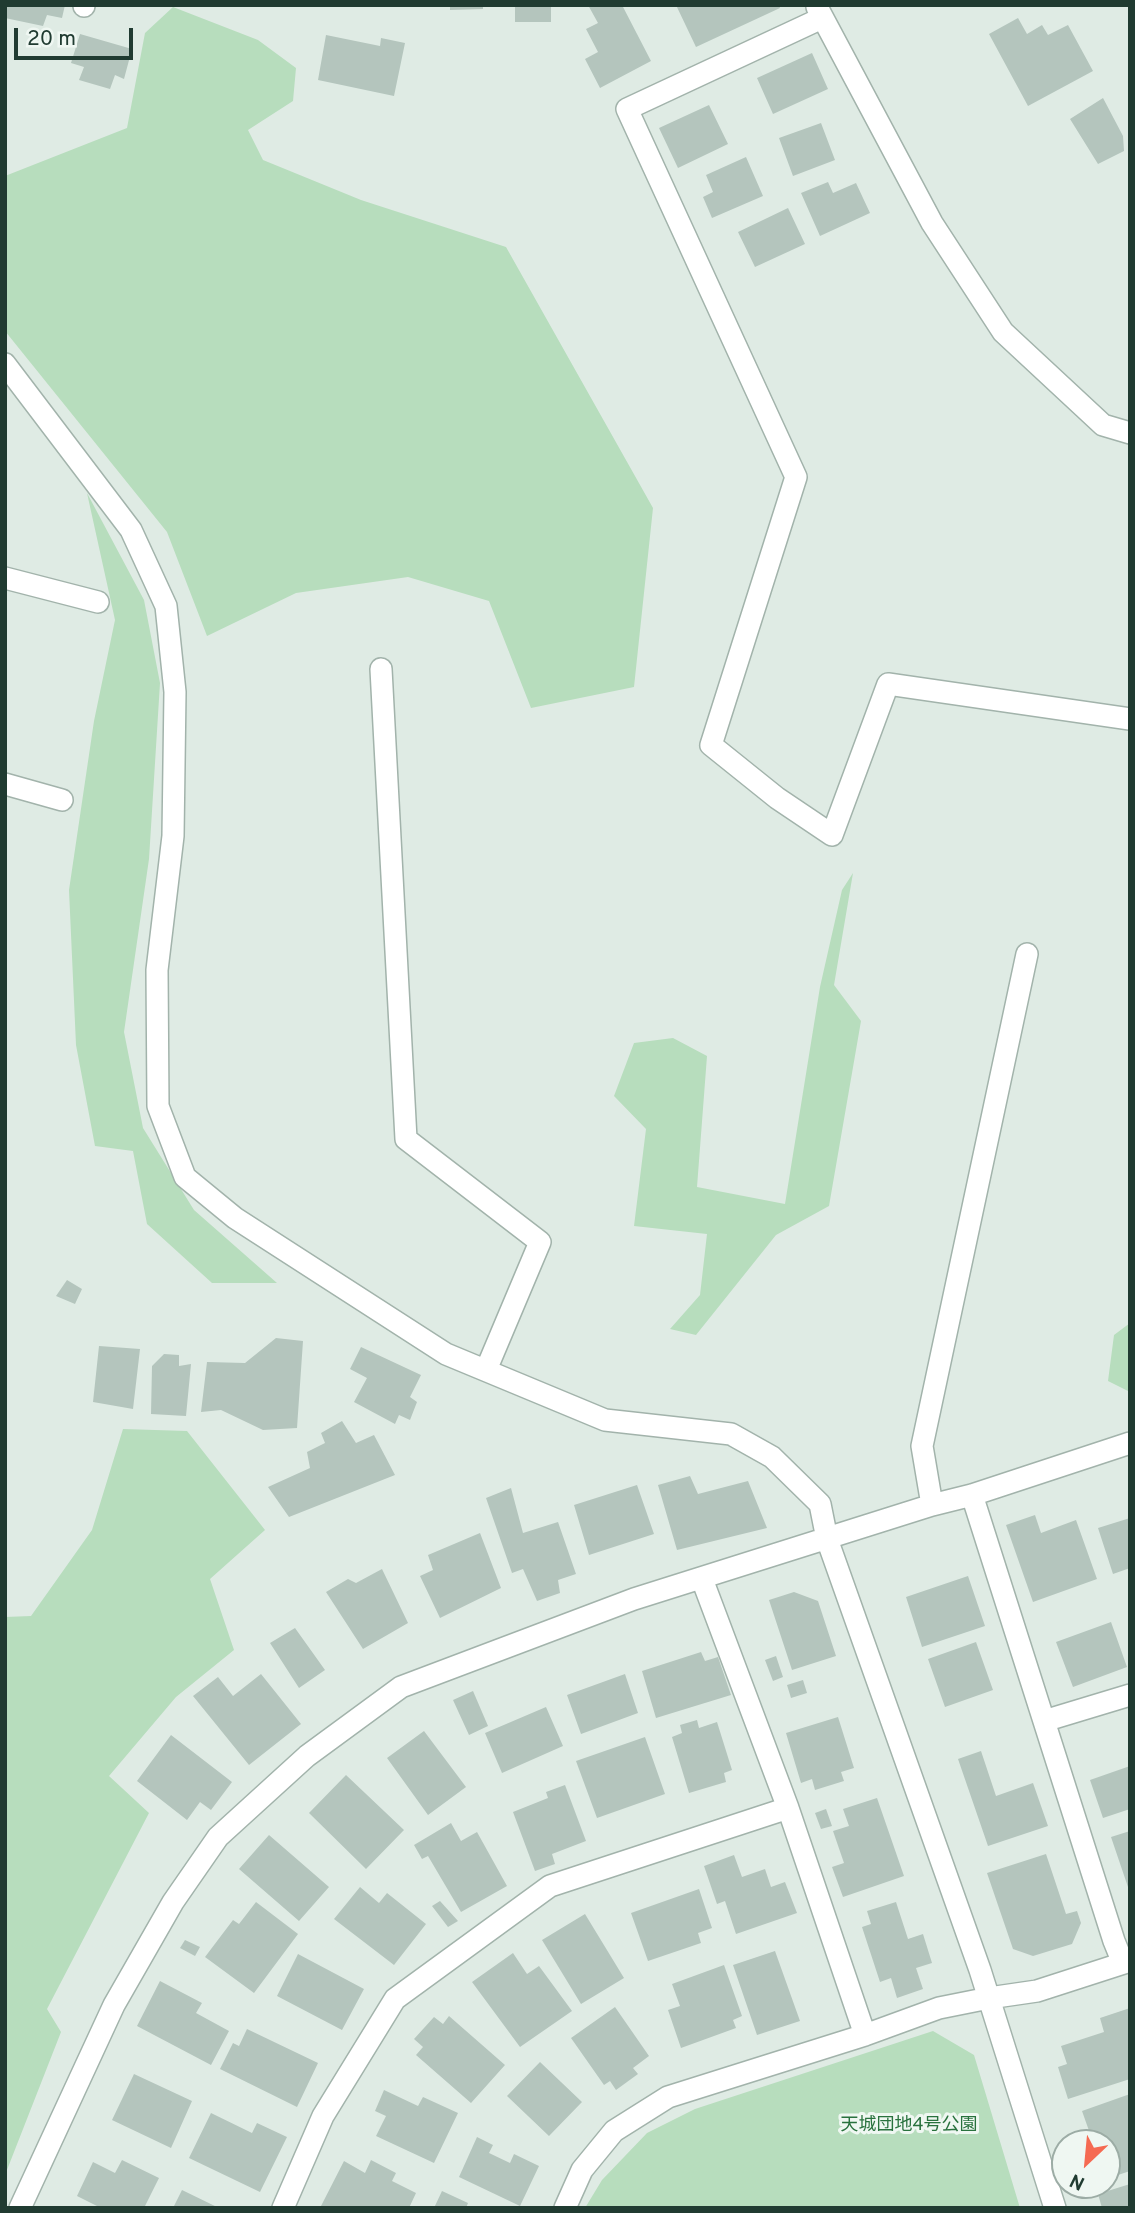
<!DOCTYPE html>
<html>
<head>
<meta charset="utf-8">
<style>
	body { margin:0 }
	#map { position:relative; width:1135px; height:2213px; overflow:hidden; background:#dfebe4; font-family:Overpass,sans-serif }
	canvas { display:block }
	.frame { position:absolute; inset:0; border:7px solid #203b31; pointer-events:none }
	.north { position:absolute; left:1051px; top:2129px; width:70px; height:70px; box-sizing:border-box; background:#eff7f2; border:2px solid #9caca5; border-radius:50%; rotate:206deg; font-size:19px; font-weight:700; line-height:28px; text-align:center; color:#203b31 }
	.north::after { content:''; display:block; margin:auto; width:24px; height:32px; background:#f56a52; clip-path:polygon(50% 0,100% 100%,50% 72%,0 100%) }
	.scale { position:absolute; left:14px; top:28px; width:119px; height:32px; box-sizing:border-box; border:4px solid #203b31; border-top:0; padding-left:9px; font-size:21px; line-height:24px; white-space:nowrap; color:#203b31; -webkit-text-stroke:5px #eff7f2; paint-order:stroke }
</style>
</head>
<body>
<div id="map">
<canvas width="1135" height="2213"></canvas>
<div class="frame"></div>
<div class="north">N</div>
<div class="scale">20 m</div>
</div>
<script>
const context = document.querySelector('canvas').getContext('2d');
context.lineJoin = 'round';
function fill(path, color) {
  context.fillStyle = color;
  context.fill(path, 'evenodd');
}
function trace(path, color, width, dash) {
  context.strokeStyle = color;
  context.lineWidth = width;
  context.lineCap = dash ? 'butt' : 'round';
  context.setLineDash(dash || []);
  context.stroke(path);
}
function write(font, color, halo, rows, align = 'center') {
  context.font = font + ' Overpass,"Noto Sans JP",sans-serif';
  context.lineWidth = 6;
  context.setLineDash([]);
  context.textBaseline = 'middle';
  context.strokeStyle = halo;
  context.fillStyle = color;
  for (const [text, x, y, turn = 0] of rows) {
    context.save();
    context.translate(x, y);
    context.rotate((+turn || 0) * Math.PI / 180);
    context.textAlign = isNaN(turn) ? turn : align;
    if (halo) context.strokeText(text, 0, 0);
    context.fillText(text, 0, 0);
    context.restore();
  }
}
fill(new Path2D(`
	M173 7 258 40 296 68 293 101 248 130 263 160 361 200 506 247 653 508 634 687 531 708 489 601 408 577 296 593 207 636 167 532 5 331V176L127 128 145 33Z
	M87 493 144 600 160 683 149 859 124 1032 143 1128 194 1210 277 1283H212L147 1224 133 1151 95 1146 76 1045 69 890 94 721 115 620Z
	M853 873 834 985 861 1021 829 1206 776 1235 696 1335 670 1329 700 1295 707 1234 634 1226 646 1129 614 1096 634 1043 673 1038 707 1056 697 1187 785 1204 820 987 842 890Z
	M1130 1323V1392L1108 1381 1114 1335Z
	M123 1429 187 1431 265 1530 210 1579 234 1650 176 1697 109 1776 149 1813 47 2009 61 2032 5 2175V1617L31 1616 92 1530Z
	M933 2031 974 2055 1020 2208H585L602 2180 647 2133 695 2109Z`), '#b7ddbd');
fill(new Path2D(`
	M5 5H65L62 18 47 15 43 26 5 18Z
	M450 5H483V9L450 10Z
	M515 5H551V22H515Z
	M588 5H622L651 61 600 88 585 59 598 52 586 29 598 23Z
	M676 5H779L780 8 696 47Z
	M1018 18 1027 34 1042 25 1048 35 1068 25 1093 71 1028 106 989 34Z
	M80 34 132 49 124 79 115 75 110 89 79 80 84 67 71 63Z
	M326 35 380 46 381 38 405 43 394 96 318 80Z
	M812 53 828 89 773 114 757 78Z
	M1103 98 1123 136 1124 151 1098 164 1070 119Z
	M709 105 728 144 678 168 659 128Z
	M821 123 835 160 793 176 779 138Z
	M746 157 763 196 712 218 703 197 713 192 706 175Z
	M828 182 833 193 856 183 870 213 820 236 801 193Z
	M788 208 805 244 755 267 738 232Z
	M67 1280 82 1289 75 1304 56 1296Z
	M276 1338 303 1341 297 1428 263 1430 221 1410 201 1412 207 1362 245 1363Z
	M99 1346 140 1349 133 1409 93 1402Z
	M361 1347 421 1375 410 1397 417 1402 410 1420 399 1415 395 1424 354 1402 367 1378 350 1369Z
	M164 1354 179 1355V1366L191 1364 186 1416 151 1414 152 1366Z
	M342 1421 356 1443 374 1435 395 1475 289 1517 268 1487 310 1468 307 1452 325 1443 321 1433Z
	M690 1476 698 1494 748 1481 767 1528 677 1550 658 1485Z
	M637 1485 654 1534 589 1555 574 1505Z
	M511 1488 523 1533 558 1522 576 1574 558 1580 560 1593 537 1601 523 1569 512 1573 486 1498Z
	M1035 1515 1041 1533 1076 1520 1097 1579 1033 1602 1006 1525Z
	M1130 1518V1568L1113 1574 1098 1528Z
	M480 1533 501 1588 440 1618 420 1576 433 1570 428 1555Z
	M382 1569 408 1623 363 1649 326 1592 348 1579 356 1583Z
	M968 1576 985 1626 922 1647 906 1597Z
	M794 1592 818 1601 836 1656 792 1670 769 1600Z
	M1111 1622 1127 1667 1073 1687 1056 1642Z
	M295 1628 325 1670 299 1688 270 1643Z
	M976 1642 993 1690 945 1707 928 1659Z
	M701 1652 705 1661 718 1657 731 1695 656 1718 642 1671Z
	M776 1656 783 1677 773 1681 765 1660Z
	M261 1674 301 1724 249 1765 193 1696 218 1677 233 1696Z
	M625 1674 638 1713 581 1734 567 1695Z
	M803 1680 807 1693 791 1698 787 1685Z
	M473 1691 488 1726 469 1735 453 1700Z
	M546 1707 563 1746 502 1773 485 1733Z
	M838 1717 854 1768 841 1772 844 1781 815 1790 812 1779 801 1783 786 1733Z
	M697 1720 699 1728 717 1722 732 1770 724 1773 726 1782 689 1793 672 1737 682 1733 680 1725Z
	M424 1731 466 1787 428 1815 387 1758Z
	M171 1735 232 1782 211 1810 200 1802 187 1820 137 1781Z
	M645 1737 665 1794 597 1818 576 1761Z
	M981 1751 996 1796 1033 1783 1048 1826 988 1846 958 1759Z
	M1130 1766V1809L1103 1818 1090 1780Z
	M346 1775 404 1830 366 1869 309 1813Z
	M565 1785 586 1841 552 1854 555 1864 535 1871 513 1812 548 1798 546 1792Z
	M877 1798 904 1876 843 1897 832 1867 844 1863 833 1831 849 1826 843 1809Z
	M826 1809 832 1826 821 1829 815 1813Z
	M451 1823 461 1841 477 1832 507 1886 461 1912 428 1856 422 1859 414 1845Z
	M1130 1831V1890H1129L1111 1837Z
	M269 1835 329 1887 299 1921 239 1869Z
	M1046 1854 1066 1914 1077 1911 1081 1923 1072 1944 1033 1956 1013 1949 987 1873Z
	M734 1855 742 1877 765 1869 771 1887 785 1882 797 1913 736 1934 725 1901 717 1904 704 1866Z
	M360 1887 379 1903 387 1893 426 1924 394 1965 334 1919Z
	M699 1889 712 1928 698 1933 701 1943 648 1961 631 1913Z
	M440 1901 458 1921 448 1927 432 1906Z
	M256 1902 298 1934 254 1993 205 1957 233 1920 239 1924Z
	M896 1902 908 1939 923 1934 932 1963 916 1968 923 1989 897 1998 891 1978 880 1982 862 1927 871 1924 867 1911Z
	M585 1914 624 1978 581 2004 542 1940Z
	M185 1940 200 1947 195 1956 180 1948Z
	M775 1951 800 2021 757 2035 733 1965Z
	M513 1953 527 1974 539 1966 572 2011 520 2047 472 1982Z
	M298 1954 364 1989 342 2030 277 1996Z
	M724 1965 742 2016 733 2020 736 2028 681 2048 668 2010 680 2006 672 1984Z
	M160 1981 202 2003 196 2013 229 2031 211 2065 137 2026Z
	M615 2007 649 2056 633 2068 638 2074 616 2090 610 2081 604 2085 571 2038Z
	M1130 2008V2079L1068 2099 1058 2067 1067 2064 1061 2046 1104 2032 1100 2018Z
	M449 2016 505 2065 471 2103 416 2055 423 2047 414 2039 434 2017 443 2024Z
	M247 2029 318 2063 297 2107 220 2069 233 2043 239 2046Z
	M540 2062 582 2102 549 2136 507 2096Z
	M134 2074 192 2101 171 2148 112 2120Z
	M384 2090 418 2106 423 2097 458 2113 434 2163 376 2136 386 2116 375 2111Z
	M1130 2094V2171L1118 2175 1106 2138 1093 2142 1082 2111Z
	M211 2113 252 2133 257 2123 287 2137 260 2192 189 2158Z
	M477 2137 493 2145 489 2153 510 2163 514 2154 539 2166 520 2206 459 2177Z
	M122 2160 159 2178 144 2208H101L77 2196 93 2162 115 2173Z
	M371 2160 396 2173 392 2181 416 2193 409 2208 321 2206 344 2161 365 2173Z
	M1130 2184V2208H1102L1098 2194Z
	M182 2190 219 2208H173Z
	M442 2191 468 2203 466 2208H434Z`), '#b4c5bd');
const street = new Path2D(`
	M84 6V5
	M817 7 932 223 1003 332 1103 425 1130 433
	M822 18 627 109 796 477 711 745 777 798 832 835 888 684 1130 719
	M5 364 131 530 166 606 175 692 173 836 157 970 158 1106 185 1177 235 1218 446 1354 605 1420 731 1434 772 1457 820 1504 827 1539 980 1970 1055 2208
	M5 578 98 602
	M381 669 406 1139 540 1242 486 1370
	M5 784 62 800
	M972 1495 1114 1941 1123 1963
	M932 1505 922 1446 1027 954
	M702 1579 788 1808 865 2035
	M1044 1721 1130 1695
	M20 2208 114 2005 173 1902 218 1837 307 1756 401 1687 634 1599 932 1505 972 1495 1130 1443
	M283 2208 323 2116 395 1999 550 1886 788 1808
	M565 2208 582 2170 614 2131 668 2097 865 2035 939 2008 989 1998 1037 1991 1130 1961`);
trace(street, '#a2b3ab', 24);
trace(street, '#fff', 21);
write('18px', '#29723e', '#eff7f2', [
	["天城団地4号公園",909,2126]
]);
</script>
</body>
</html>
